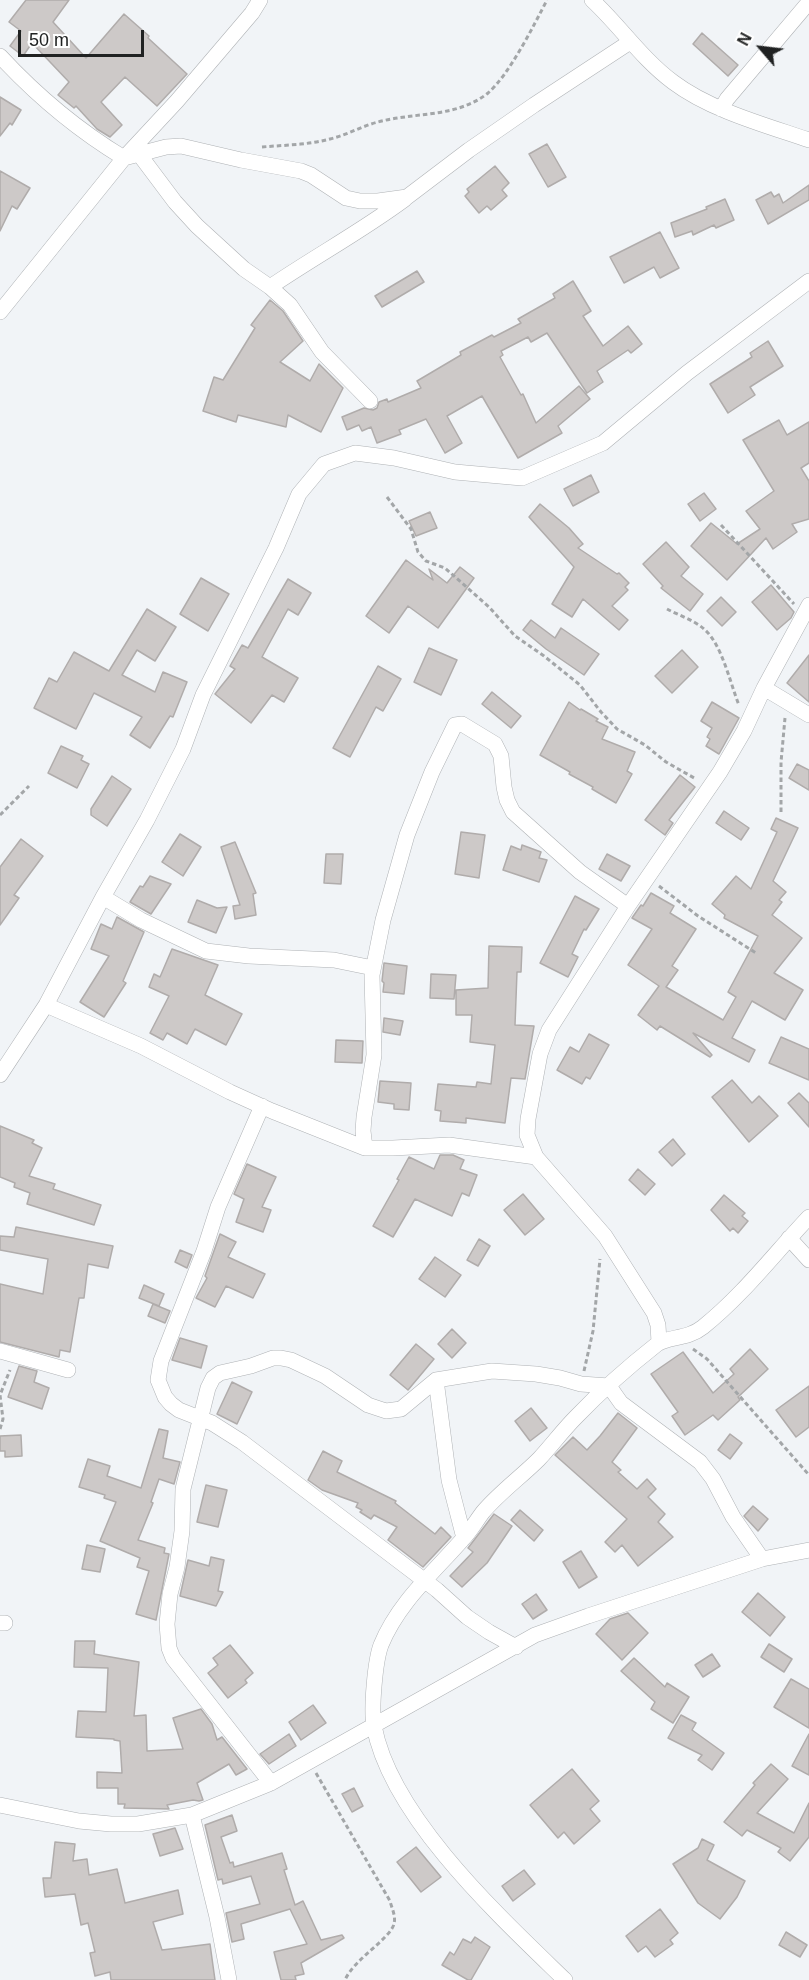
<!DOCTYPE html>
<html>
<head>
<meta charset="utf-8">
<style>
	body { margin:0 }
	#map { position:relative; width:809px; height:1980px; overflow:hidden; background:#f1f4f7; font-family:Helvetica,sans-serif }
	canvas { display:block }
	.north { position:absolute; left:731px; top:18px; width:60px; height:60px; -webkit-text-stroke:4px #fff; paint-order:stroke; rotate:298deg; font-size:16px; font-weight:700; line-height:24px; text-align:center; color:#202222 }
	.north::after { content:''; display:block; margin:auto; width:21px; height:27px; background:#202222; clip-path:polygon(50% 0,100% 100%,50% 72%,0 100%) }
	.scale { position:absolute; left:18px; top:30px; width:126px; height:27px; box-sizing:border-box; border:3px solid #202222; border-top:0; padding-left:8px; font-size:18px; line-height:21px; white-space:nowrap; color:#202222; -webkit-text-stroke:4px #fff; paint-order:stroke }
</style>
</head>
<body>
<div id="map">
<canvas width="809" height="1980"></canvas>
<div class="north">N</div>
<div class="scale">50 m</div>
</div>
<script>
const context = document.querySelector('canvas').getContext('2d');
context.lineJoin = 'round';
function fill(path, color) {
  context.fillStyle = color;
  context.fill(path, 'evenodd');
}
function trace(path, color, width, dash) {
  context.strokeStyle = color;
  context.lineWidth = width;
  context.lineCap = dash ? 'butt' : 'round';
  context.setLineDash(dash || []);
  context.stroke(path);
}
const building = new Path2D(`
	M26 0H69L53 22 86 58 124 14 149 36 148 38 187 74 157 106 125 77 101 102 122 125 110 137 97 129 76 106 74 108 58 95 69 82 32 43 23 56 10 46 21 31 9 22Z
	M702 33 738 65 728 76 693 44Z
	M0 97 21 110 12 125 10 123 0 136Z
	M547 144 566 177 548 187 529 154Z
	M495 166 509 183 502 190 507 196 491 210 487 206 479 213 465 196 469 192 467 189Z
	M0 171 30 188 17 209 12 206 0 231Z
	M809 185V200L768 224 756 200 771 192 774 197 779 194 783 203Z
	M725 199 734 220 716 228 714 225 693 235 692 231 675 237 671 223 707 209 706 207Z
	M660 232 679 268 660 278 654 267 624 283 610 257Z
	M417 271 424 282 382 307 375 296Z
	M573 281 591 311 583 316 603 346 628 326 642 344 631 353 628 350 597 371 603 382 587 393 547 333 531 342 528 337 501 351 503 355 500 357 521 395 523 394 536 423 579 386 590 399 558 426 562 433 518 458 482 396 447 416 462 443 445 453 426 419 399 430 401 434 377 443 371 427 362 431 359 425 347 430 342 417 364 408 373 410 377 408 379 402 387 399 388 402 421 388 417 381 461 355 460 352 492 335 494 337 521 323 518 319 555 298 553 294Z
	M270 300 283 311 303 341 280 362 310 381 319 364 343 388 321 432 288 415 286 427 238 415 236 422 203 411 214 377 223 380 255 328 251 325Z
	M768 341 783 366 750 387 755 395 728 413 710 384 752 357 750 353Z
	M779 420 787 435 809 422V463L801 468 809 481V519L792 524 797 532 773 549 766 538 727 580 691 546 711 523 737 544 760 529 746 511 774 491 743 440Z
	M591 475 599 492 573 506 564 489Z
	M704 493 716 509 700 521 688 504Z
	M540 504 569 528 583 544 578 548 617 574 619 573 629 583 625 587 628 590 612 606 628 620 619 630 583 599 572 617 552 604 574 567 529 517Z
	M430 512 437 528 416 536 409 521Z
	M666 542 689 567 681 576 703 594 690 611 661 588 663 586 643 564Z
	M406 560 433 580 429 569 447 583 460 567 474 578 438 628 408 606 389 633 366 616Z
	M201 578 229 594 208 631 180 614Z
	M288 579 311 593 298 615 288 609 262 657 298 678 284 702 272 695 251 723 215 694 235 669 230 666 242 645 248 648Z
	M771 585 794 612 791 618 777 630 752 602Z
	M721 597 736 612 722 626 707 611Z
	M147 609 176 627 155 661 137 650 122 675 155 692 163 672 187 682 173 717 170 716 150 748 130 735 142 717 94 693 76 729 34 708 49 678 57 682 74 652 109 671Z
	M531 620 555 638 561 628 599 654 584 675 546 649 523 630Z
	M429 648 457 660 441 695 414 682Z
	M682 650 698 667 672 693 655 676Z
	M809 655V702L787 683Z
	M378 666 401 679 383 711 376 707 350 757 333 748Z
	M492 692 521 716 511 728 482 704Z
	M569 702 580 710 581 709 598 719 596 721 608 727 602 739 635 752 627 771 632 774 616 803 592 789 593 787 569 774 570 772 540 755Z
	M712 702 739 718 719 754 706 746 710 739 707 737 712 728 701 721Z
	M61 746 83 756 81 760 89 764 77 788 48 773Z
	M797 764 809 770V790L789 778Z
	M680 775 695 787 669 820 673 823 665 835 645 820Z
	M112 776 131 789 107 826 91 815V809Z
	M724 811 749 828 741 840 716 823Z
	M776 818 798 828 773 881 786 892 779 900 782 902 772 915 802 938 774 973 803 990 785 1020 752 1001 732 1038 755 1050 749 1062 693 1033 712 1055 710 1057 660 1026 657 1030 638 1015 659 986 628 965 652 929 632 918 641 905 643 906 651 893 674 906 670 913 696 929 672 966 678 970 666 987 723 1020 736 997 728 992 758 936 724 918 725 915 712 904 736 876 751 889 777 832 771 829Z
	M461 832 485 835 479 878 455 874Z
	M180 834 201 847 183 876 162 862Z
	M21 839 43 856 14 895 19 898 0 925V867Z
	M235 842 256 893 253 894 256 915 235 919 233 906 240 905 221 847Z
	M522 845 541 852 539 858 547 860 539 882 503 870 511 846 521 850Z
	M326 854H343L341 884 324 883Z
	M607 854 630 866 621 881 599 869Z
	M150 876 171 884 151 914 130 902 140 886 143 887Z
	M575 896 599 909 586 930 584 929 572 954 578 957 568 977 540 963Z
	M197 900 217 908 227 907 216 933 188 922Z
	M117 917 144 932 123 981 126 983 104 1017 80 1002 109 956 91 949 101 924 112 929Z
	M489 946 522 947 521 972H517L515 1025 534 1026 525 1079 511 1078 505 1123 466 1118V1123L440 1121 441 1111 435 1110 438 1084 476 1087 477 1082 491 1084 495 1045 470 1042 472 1015H456V990L488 988Z
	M172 949 218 965 205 995 242 1014 226 1045 195 1029 187 1044 167 1033 163 1040 150 1033 169 996 149 987 154 974 160 977Z
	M384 963 407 966 404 994 383 992 384 983 382 981Z
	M431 974 456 975 454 999 430 998Z
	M384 1018 403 1021 400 1035 383 1032Z
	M589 1034 609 1045 590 1079 586 1077 582 1084 557 1070 570 1047 579 1052Z
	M781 1037 809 1049V1080L769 1063Z
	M336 1040 363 1041 362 1063 335 1062Z
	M732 1080 752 1103 759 1096 778 1116 749 1142 712 1097Z
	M380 1081 411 1083 409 1110 394 1109V1104L378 1102Z
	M799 1093 809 1103V1127L788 1103Z
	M0 1126 34 1140 32 1143 42 1148 29 1176 55 1184 53 1189 101 1205 94 1225 27 1204 30 1193 14 1187 15 1183 0 1177Z
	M673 1139 685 1154 672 1166 659 1152Z
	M440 1155H453L464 1160 460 1169 477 1175 469 1196 462 1193 452 1216 415 1199 393 1237 373 1226 399 1180 397 1179 409 1157 434 1169Z
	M247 1164 276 1177 262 1207 271 1210 263 1232 236 1222 244 1199 234 1194Z
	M638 1169 655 1184 645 1195 629 1180Z
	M523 1194 544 1219 525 1235 504 1210Z
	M724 1195 745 1213 742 1216 748 1221 738 1233 733 1228 730 1231 711 1210Z
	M16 1227 113 1246 108 1268 88 1264 84 1298H79L70 1352 60 1350 59 1357 0 1342V1284L43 1294 48 1259 0 1250V1236L14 1237Z
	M220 1234 236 1242 228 1257 265 1274 253 1298 226 1286 215 1307 196 1298 207 1278 205 1276Z
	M479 1239 490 1246 478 1266 467 1260Z
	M180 1250 192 1255 187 1268 175 1262Z
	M435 1257 461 1275 445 1297 419 1279Z
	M144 1285 164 1294 159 1306 139 1298Z
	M153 1304 170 1311 165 1323 148 1316Z
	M452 1329 466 1343 452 1358 438 1344Z
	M180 1338 207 1346 201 1368 172 1360Z
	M416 1344 434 1359 408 1390 390 1375Z
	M750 1349 768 1369 738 1397 740 1400 718 1420 713 1415 685 1435 672 1416 678 1412 651 1374 683 1352 713 1393 734 1374 730 1369Z
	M19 1366 37 1371 34 1382 49 1388 42 1409 8 1397Z
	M232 1382 252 1392 237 1424 217 1414Z
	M809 1386V1427L796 1437 776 1410Z
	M531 1408 547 1428 530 1441 515 1421Z
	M618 1413 637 1428 612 1462 621 1470 618 1472 637 1489 647 1479 656 1489 648 1497 665 1514 658 1522 673 1537 638 1566 622 1545 615 1552 605 1542 627 1519 555 1455 573 1437 587 1450 600 1436Z
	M159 1429 168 1431 163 1458 180 1462 174 1484 159 1479 151 1502 153 1503 138 1540 165 1548 164 1553 169 1554 156 1620 136 1614 149 1571 137 1567 140 1558 100 1541 116 1502 104 1498 105 1495 79 1487 88 1459 110 1466 107 1476 141 1488Z
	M730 1434 742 1443 730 1459 718 1450Z
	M21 1435 22 1456 5 1457V1451H0V1436Z
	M323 1451 342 1461 337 1472 396 1501 395 1503 435 1534 441 1527 451 1537 423 1567 388 1540 397 1527 374 1515 371 1519 360 1512 362 1510 356 1507 358 1503 322 1490 308 1480Z
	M206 1485 227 1490 218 1527 197 1522Z
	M753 1506 768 1519 758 1531 744 1516Z
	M520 1510 543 1530 534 1541 511 1520Z
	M494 1514 512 1526 487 1563 462 1587 450 1576 473 1552 468 1548Z
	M87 1545 105 1549 100 1572 82 1569Z
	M581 1551 597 1577 579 1588 563 1562Z
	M211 1557 224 1560 218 1591 223 1592 216 1606 180 1596 188 1560 209 1566Z
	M758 1593 785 1617 770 1636 742 1612Z
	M536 1594 547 1610 533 1619 522 1604Z
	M628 1613 648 1633 622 1660 596 1634 610 1619Z
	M75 1641H95L94 1654 139 1662 134 1716 146 1715 147 1751 183 1749 173 1718 201 1709 212 1724 217 1740 222 1737 247 1769 236 1775 229 1764 197 1783 203 1800 199 1801 193 1800 167 1805 169 1809 124 1808 125 1804H118V1788H97V1772L122 1773 120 1741 114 1740V1739L76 1737 78 1711 106 1712 108 1668 74 1667Z
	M769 1644 792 1659 784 1672 761 1657Z
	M230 1645 253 1673 245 1680 247 1683 228 1698 208 1673 218 1665 213 1658Z
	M712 1654 720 1666 703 1677 695 1665Z
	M634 1658 665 1687 667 1683 689 1697 673 1723 651 1709 655 1702 621 1671Z
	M791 1679 809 1689V1728L774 1707Z
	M313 1705 326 1723 301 1740 289 1722Z
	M681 1715 696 1723 692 1730 724 1753 712 1770 698 1760 702 1755 668 1738Z
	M289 1734 296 1746 269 1764 260 1754Z
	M809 1734V1775L792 1766Z
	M771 1764 788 1779 757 1813 794 1833 809 1803V1837L790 1861 778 1852 781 1848 747 1830 742 1836 724 1822 755 1785 753 1783Z
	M572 1769 599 1801 590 1809 600 1821 574 1844 564 1832 558 1838 530 1805Z
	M354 1788 363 1806 352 1812 342 1794Z
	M232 1815 237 1831 221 1837 230 1863 233 1862 234 1867 282 1853 287 1869 284 1870 295 1905 303 1901 321 1940 342 1935 344 1938 301 1963 304 1974 295 1976 296 1980H281L274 1952 307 1944 290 1909 241 1924 244 1939 232 1942 226 1913 260 1904 251 1876 223 1884 222 1879 218 1880 205 1825Z
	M175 1828 183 1849 160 1856 153 1834Z
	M702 1839 714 1845 707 1860 745 1881 737 1897 720 1919 698 1903 673 1864 698 1848Z
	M55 1842 75 1844 73 1861 87 1859 89 1875 117 1869 125 1903 178 1890 183 1914 153 1922 162 1950 210 1944 215 1980H111L110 1972 95 1976 90 1953 95 1952 88 1923 81 1925 75 1894 45 1897 43 1878H51Z
	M416 1847 441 1877 421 1892 397 1862Z
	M524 1870 535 1884 513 1901 502 1886Z
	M660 1909 678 1933 670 1940 673 1944 655 1957 646 1946 638 1952 626 1936Z
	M786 1932 807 1945 800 1957 779 1945Z
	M475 1937 490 1947 471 1980H468L442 1965 450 1952 454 1955 463 1939 471 1943Z`);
fill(building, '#cdc9c8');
trace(building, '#b0acab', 1.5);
const minor = new Path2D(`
	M592 0C620 26 642 59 673 82 710 110 765 125 809 140
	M0 56C38 97 76 129 124 158L166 147 181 146 241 160 301 171 311 175 346 198 360 201H378L407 197 469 150 534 105 630 42
	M721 109 727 99 809 2
	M139 154 175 202 197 226 244 269 270 287 290 305 322 352 370 401
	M270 287C314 257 362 231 405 199
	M0 312 124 158 177 101 252 13 260 0
	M764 688 809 715
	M103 897 141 920 206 951 249 956 334 960 373 968
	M46 1005 141 1046 230 1092 272 1111 365 1148H393L449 1145 536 1157
	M0 1075 46 1005 103 897 147 820 183 749 203 695 276 548 299 494 324 464 355 453 394 458 455 472 522 478 603 443 687 373 809 281
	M262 1106 218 1207 204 1251 161 1361 158 1380 165 1397 171 1404 179 1410 212 1423 242 1442 437 1590 467 1617 489 1632 516 1647
	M365 1148 363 1131 364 1117 374 1055 372 975 383 920 407 835 432 772 455 725 462 724 495 744 501 756 504 787 507 800 513 812 580 872 628 906
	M789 1238 809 1260
	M659 1342 658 1325 654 1313 605 1236 536 1157 527 1135 528 1119 540 1054 549 1030 628 906 720 772 744 731 764 688 809 605
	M0 1351 68 1370
	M436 1380 449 1480 464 1538
	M0 1623H5
	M271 1783 173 1658 169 1648 167 1624 170 1594 177 1567 182 1531 183 1489 208 1388 213 1378 220 1373 251 1366 273 1358H281L291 1360 325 1376 368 1405 386 1411 401 1409 436 1380 492 1371 536 1374 560 1378 581 1384 609 1386 621 1403 700 1462 713 1479 733 1517 762 1559
	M0 1805 79 1821 111 1824H138L192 1815 271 1783 535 1635 588 1616 762 1559 809 1550
	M192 1815 217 1917 229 1980
	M565 1980C500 1917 391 1817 374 1726 371 1709 375 1661 381 1645 398 1603 433 1573 462 1540 470 1532 476 1521 483 1512 500 1492 521 1477 539 1459 552 1445 563 1430 576 1417 601 1391 628 1367 656 1345 667 1336 687 1340 703 1327 743 1295 774 1254 809 1217`);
trace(minor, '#afb2b5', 16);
trace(new Path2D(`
	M262 147C284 145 308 145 330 139 347 135 362 126 378 122 414 112 457 118 488 93 509 75 534 25 547 0
	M387 497 411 529 418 552 426 561 445 568 489 607 515 636 544 656 580 685 601 712 617 729 645 745 666 762 696 779
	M721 525 794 604
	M667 609C678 615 694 620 704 629 722 644 730 683 739 705
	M781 812V762L785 718
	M0 815 29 786
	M659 886 698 916 756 953
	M693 1349 707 1359 809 1475
	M584 1371 593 1331 600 1259
	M0 1429 3 1419 0 1395 10 1370
	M316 1773 390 1901C392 1909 396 1916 394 1924 390 1939 354 1959 345 1980`), '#a3a6a8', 3, [4.5, 3]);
trace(minor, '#fff', 15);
</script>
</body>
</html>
